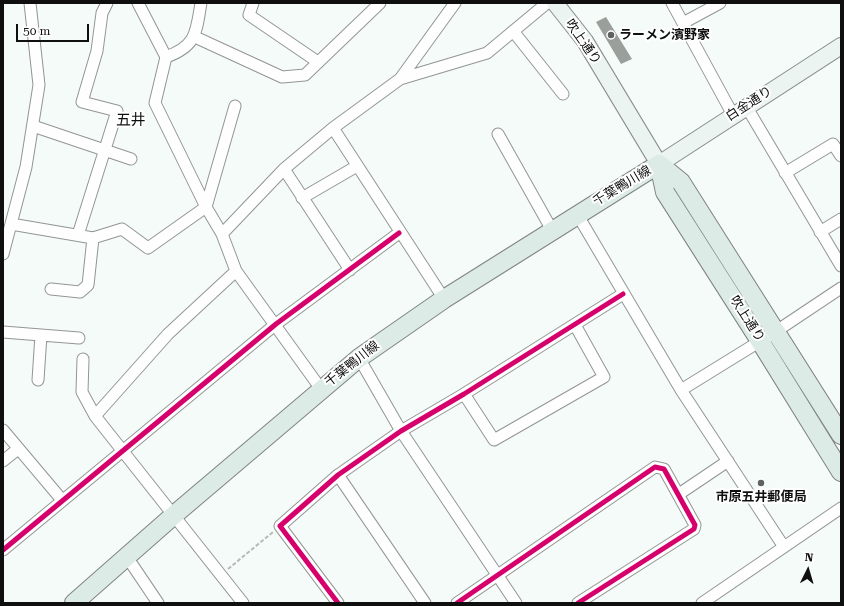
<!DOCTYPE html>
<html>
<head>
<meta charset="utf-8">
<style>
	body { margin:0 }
	#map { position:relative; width:844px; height:606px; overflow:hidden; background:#f5fbf9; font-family:"Roboto Serif",serif }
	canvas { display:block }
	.frame { position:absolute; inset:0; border:4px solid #0f0f0f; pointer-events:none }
	.north { position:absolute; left:788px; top:550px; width:40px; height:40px; -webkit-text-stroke:3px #fff; paint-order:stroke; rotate:5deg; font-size:11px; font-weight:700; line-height:16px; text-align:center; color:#0f0f0f }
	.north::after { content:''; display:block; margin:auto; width:14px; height:18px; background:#0f0f0f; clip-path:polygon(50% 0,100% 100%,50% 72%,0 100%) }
	.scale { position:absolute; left:16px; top:24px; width:73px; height:18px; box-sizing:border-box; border:2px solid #0f0f0f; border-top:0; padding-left:5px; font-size:12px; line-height:14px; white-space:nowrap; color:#0f0f0f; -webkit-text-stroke:3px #fff; paint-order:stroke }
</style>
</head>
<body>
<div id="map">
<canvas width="844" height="606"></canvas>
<div class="frame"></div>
<div class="north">N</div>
<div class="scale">50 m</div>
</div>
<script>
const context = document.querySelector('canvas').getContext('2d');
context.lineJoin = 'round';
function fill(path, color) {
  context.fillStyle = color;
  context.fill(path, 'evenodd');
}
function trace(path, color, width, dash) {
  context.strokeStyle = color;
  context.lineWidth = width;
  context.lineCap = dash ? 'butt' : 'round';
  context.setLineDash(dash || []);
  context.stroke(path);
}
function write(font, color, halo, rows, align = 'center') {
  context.font = font + ' "Roboto Serif","Noto Sans JP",serif';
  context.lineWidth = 4;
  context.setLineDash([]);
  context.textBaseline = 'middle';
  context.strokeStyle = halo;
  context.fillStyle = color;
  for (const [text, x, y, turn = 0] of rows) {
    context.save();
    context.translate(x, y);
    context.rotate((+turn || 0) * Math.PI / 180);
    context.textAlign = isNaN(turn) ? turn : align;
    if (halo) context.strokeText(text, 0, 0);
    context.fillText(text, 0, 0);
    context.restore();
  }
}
fill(new Path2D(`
	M606 17 632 59 621 64 596 22Z`), '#9a9f9c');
const street = new Path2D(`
	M138 3 166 57 155 103 206 207 222 234 236 271 321 389
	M253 3 249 15 318 62
	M672 3 733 115
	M683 23 720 3
	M513 31 563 94
	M195 37 282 77 305 75 380 3
	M166 57C197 46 196 32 201 3
	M400 79 487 53 547 3
	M746 106 841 266
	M33 126 131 159
	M333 128 444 299
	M498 134 552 230
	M284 169 350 270
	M785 173 833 144 841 156
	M302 198 357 166
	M577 214 681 390 784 547
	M11 224 93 238 122 229 148 248 206 207 235 106
	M820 232 841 219
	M222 234 284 169 333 128 400 79 455 3
	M78 235 117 111 82 102 97 51 102 13 107 3
	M3 254 26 167 39 85 30 3
	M51 289 80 292 88 285 93 238
	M3 332 79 338
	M359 358 401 431 516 603
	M83 359 82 392 95 416 243 603
	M38 380 41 335
	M681 390 775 332 841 288
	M464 394 494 440 604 377 575 325
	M95 416 168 334 236 271
	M3 430 62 500
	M3 461 18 449
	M338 475 425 603
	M679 494 728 461
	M3 550 276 324 399 233
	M127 557 158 603
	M338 603 280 526 338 475 401 431 464 394 623 294
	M457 603 655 467 664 469 695 525 694 529 578 603
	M702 603 841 508`);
const secondary = new Path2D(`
	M555 3 585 41 659 164 841 46`);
const primary = new Path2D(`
	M659 164 665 192 760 341 841 472
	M659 164 681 182 841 435
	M74 603 174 515 359 358 444 299 659 164`);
trace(street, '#939594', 13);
trace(secondary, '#898c8b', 18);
trace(primary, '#808382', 20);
trace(new Path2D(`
	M228 569 273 532`), '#b8b9b8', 2, [4, 2]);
trace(street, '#fefefe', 11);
trace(secondary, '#ecf4f2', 16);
trace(primary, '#dcebe5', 18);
trace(new Path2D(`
	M3 550 276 324 399 233
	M338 603 280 526 338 475 401 431 464 394 623 294
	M457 603 655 467 664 469 695 525 694 529 578 603`), '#d6006c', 5);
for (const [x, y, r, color] of [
	[611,35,4,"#606261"],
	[761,483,4,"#606261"]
]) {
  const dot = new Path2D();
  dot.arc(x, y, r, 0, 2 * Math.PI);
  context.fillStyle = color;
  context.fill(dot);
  trace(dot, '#fff', 1.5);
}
write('bold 13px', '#0f0f0f', '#fff', [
	["ラーメン濱野家",619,35],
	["市原五井郵便局",761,497,"center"]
], 'left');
write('13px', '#0f0f0f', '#fff', [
	["吹上通り",583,42,55],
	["白金通り",749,104,-33],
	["千葉鴨川線",622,186,-31],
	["吹上通り",747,319,57],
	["千葉鴨川線",352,364,-38]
]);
write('15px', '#0f0f0f', '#fff', [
	["五井",131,121]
]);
</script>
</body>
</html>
